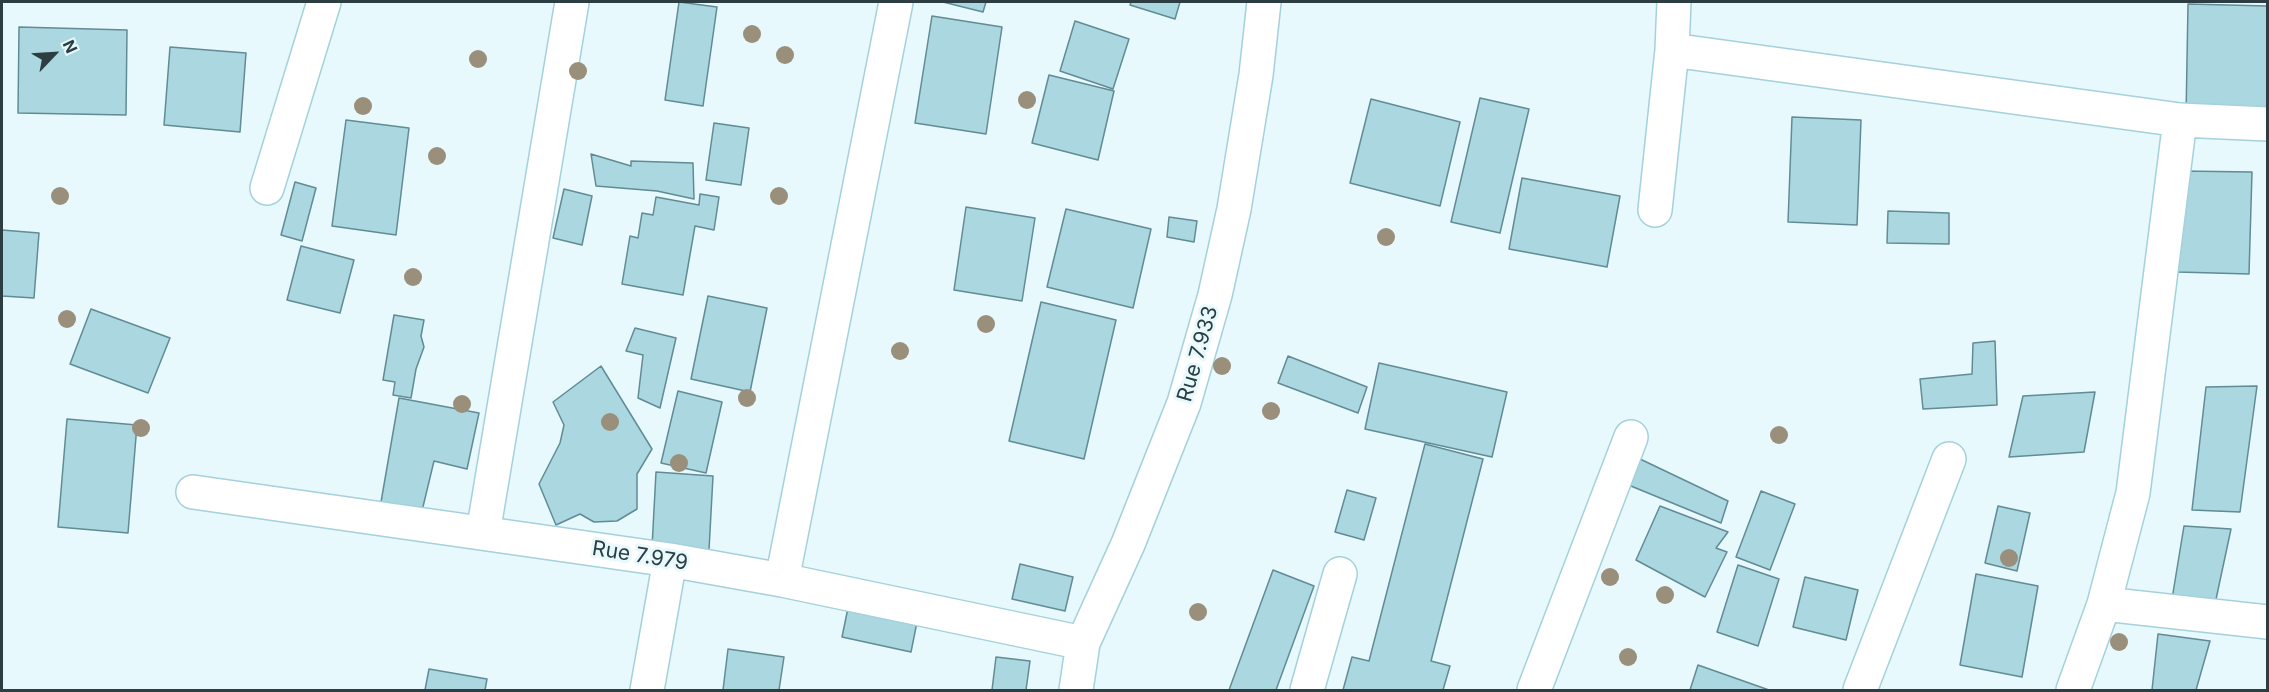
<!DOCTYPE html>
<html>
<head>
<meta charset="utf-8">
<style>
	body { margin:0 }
	#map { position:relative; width:2269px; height:692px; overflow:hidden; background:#e7f9fd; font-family:Inter,sans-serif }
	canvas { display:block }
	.frame { position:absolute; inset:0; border:3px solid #2c3e42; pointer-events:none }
	.north { position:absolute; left:24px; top:24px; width:60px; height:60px; -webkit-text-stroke:4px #e7f9fd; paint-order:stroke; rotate:65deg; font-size:16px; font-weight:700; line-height:24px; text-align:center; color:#2c3e42 }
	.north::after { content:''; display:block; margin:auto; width:21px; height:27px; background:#2c3e42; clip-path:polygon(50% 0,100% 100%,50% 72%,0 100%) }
</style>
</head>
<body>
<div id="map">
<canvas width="2269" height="692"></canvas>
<div class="frame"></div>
<div class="north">N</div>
</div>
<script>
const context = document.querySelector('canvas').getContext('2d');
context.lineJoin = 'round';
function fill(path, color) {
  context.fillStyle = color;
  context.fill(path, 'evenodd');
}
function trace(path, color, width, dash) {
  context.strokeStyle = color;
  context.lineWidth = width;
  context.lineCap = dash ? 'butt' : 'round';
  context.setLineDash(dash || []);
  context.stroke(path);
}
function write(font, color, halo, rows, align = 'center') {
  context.font = font + ' Inter,sans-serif';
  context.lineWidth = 6;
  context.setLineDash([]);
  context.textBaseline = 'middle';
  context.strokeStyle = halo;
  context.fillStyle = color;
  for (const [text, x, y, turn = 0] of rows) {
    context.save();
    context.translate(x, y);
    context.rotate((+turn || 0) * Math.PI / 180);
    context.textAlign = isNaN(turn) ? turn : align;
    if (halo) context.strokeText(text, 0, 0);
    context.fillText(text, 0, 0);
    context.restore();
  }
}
const building = new Path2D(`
	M679 2 717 7 703 106 665 100Z
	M943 2H986L983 12Z
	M1131 2H1180L1175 19 1130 5Z
	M2188 4 2268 6V118L2186 116Z
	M932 16 1002 27 986 134 915 123Z
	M1075 21 1129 39 1113 89 1060 71Z
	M19 27 127 30 126 115 18 113Z
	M170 47 246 53 240 132 164 125Z
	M1049 75 1114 91 1098 160 1032 143Z
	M1480 98 1529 109 1500 233 1451 222Z
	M1371 99 1460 122 1440 206 1350 183Z
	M1792 117 1861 120 1857 225 1788 222Z
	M346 120 409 128 396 235 332 226Z
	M714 123 749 128 741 185 706 180Z
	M591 154 631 166V161L693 163 694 199 657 191 596 186Z
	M2181 171 2252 172 2249 274 2178 272Z
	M1522 178 1620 196 1607 267 1509 249Z
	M295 182 316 188 302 241 281 235Z
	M564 189 592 196 582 245 553 238Z
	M700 194 719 197 714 230 695 226 683 295 622 284 630 236 638 238 642 213 653 215 656 197 699 205Z
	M966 207 1035 218 1022 301 954 290Z
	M1066 209 1151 229 1133 308 1047 287Z
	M1888 211 1949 213V244L1887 243Z
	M1169 217 1197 221 1194 242 1167 237Z
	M2 230 39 233 34 298 2 296Z
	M301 246 354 260 340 313 287 300Z
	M708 296 767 308 750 392 691 379Z
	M1041 302 1116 320 1084 459 1009 441Z
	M91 309 170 338 148 393 70 364Z
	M394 315 424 320 421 336 424 347 416 369 411 398 393 395 395 382 383 380Z
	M635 328 676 338 660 408 638 398 643 355 626 351Z
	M1995 341 1997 405 1923 409 1920 379 1972 374 1973 343Z
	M1288 356 1367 387 1358 413 1278 383Z
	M1379 363 1507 392 1492 457 1365 429Z
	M601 366 652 449 637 474V509L617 521 594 522 580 514 556 525 539 484 560 443 564 425 553 402Z
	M2257 386 2240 512 2192 510 2206 387Z
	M678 391 722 402 706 473 661 463Z
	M2095 392 2084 452 2009 457 2023 396Z
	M399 398 479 413 467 469 434 461 421 515 381 502Z
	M67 419 137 425 128 533 58 527Z
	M1425 444 1483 459 1431 661 1450 666 1443 690H1343L1352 657 1369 661Z
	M1638 458 1728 501 1721 523 1626 484Z
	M656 472 713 476 709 550 652 547Z
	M1347 490 1376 498 1364 540 1335 532Z
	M1761 491 1795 504 1770 570 1736 557Z
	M1660 506 1728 532 1716 548 1727 552 1705 597 1636 560Z
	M1998 506 2030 513 2017 571 1985 563Z
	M2184 526 2231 529 2215 604 2172 599Z
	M1020 564 1073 577 1065 611 1012 599Z
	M1738 565 1779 579 1758 646 1717 632Z
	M1273 570 1314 586 1276 690H1229Z
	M1976 574 2038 586 2022 677 1960 665Z
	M1805 577 1858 590 1846 640 1793 627Z
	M849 603 918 617 911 652 842 637Z
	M2158 634 2210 641 2196 690H2152Z
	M728 649 784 657 779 690H723Z
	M996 657 1030 661 1026 690H992Z
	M1698 665 1769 690H1690Z
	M429 669 487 679 485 690H425Z`);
fill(building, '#aad7e0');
trace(building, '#618b95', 1.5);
const minor = new Path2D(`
	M1672 50 2180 120 2268 124
	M267 188 324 2
	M1655 210 1672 50 1674 2
	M193 492 670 560 782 580 1083 643
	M483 533 572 2
	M782 580 896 2
	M2104 604 2268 622
	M647 690 670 560
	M1076 690 1083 643 1128 544 1184 403 1215 295 1234 209 1256 75 1264 2
	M1307 690 1340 574
	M1534 690 1631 437
	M1860 690 1949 459
	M2073 690 2104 604 2133 493 2180 120`);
trace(minor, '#a5d1db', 36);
trace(minor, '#fff', 33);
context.fillStyle = '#9a8f7a';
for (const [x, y] of [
	[752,34],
	[785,55],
	[478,59],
	[578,71],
	[1027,100],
	[363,106],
	[437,156],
	[60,196],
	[779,196],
	[1386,237],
	[413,277],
	[67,319],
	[986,324],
	[900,351],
	[1222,366],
	[747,398],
	[462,404],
	[1271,411],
	[610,422],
	[141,428],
	[1779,435],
	[679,463],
	[2009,558],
	[1610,577],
	[1665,595],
	[1198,612],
	[2119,642],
	[1628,657]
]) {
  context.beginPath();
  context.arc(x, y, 9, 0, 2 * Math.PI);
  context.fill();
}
write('21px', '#2c3e42', '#e7f9fd', [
	["Rue 7.933",1198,354,-74],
	["Rue 7.979",640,556,9]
]);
</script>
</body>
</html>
